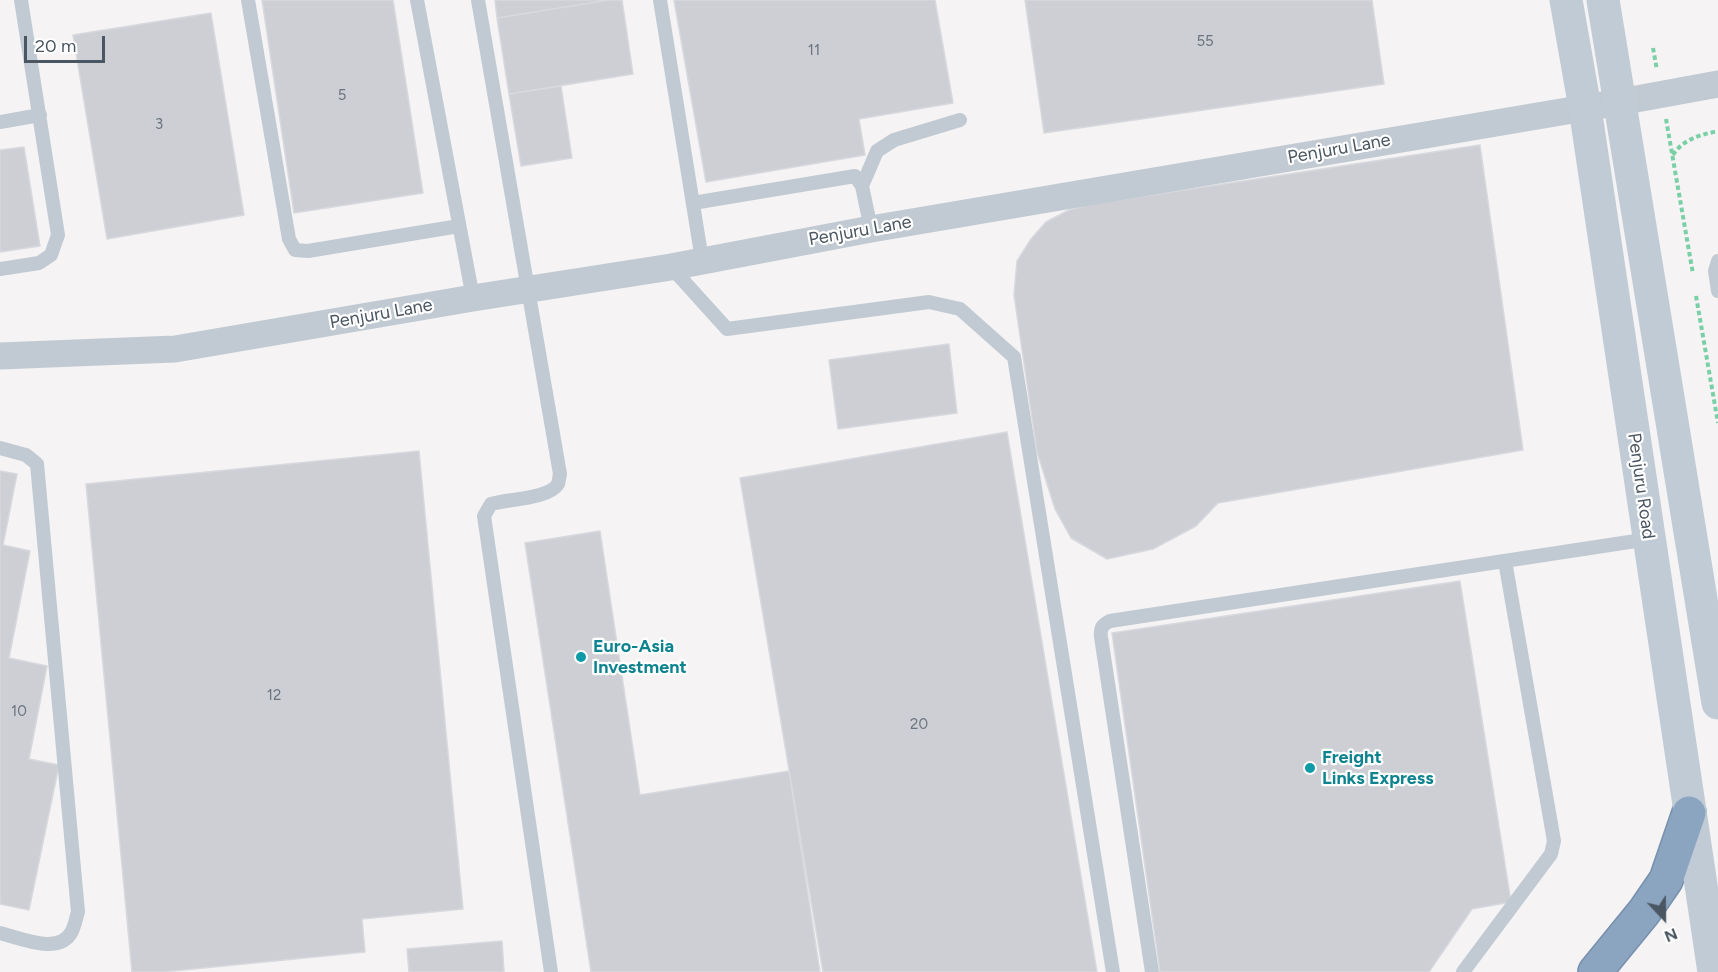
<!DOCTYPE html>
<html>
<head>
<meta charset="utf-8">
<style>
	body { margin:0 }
	#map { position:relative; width:1718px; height:972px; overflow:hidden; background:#f5f3f3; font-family:Figtree,sans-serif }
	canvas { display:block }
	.north { position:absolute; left:1634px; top:888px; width:60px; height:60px; -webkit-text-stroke:4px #fff; paint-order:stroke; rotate:158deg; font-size:16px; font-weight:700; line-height:24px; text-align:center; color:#4a5661 }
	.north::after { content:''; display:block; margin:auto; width:21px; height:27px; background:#4a5661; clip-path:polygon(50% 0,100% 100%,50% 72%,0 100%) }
	.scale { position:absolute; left:24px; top:36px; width:81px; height:27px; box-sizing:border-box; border:3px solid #4a5661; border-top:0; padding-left:8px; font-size:18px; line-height:21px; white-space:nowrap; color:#4a5661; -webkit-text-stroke:4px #fff; paint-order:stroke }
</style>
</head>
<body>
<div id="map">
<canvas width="1718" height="972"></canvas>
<div class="north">N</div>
<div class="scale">20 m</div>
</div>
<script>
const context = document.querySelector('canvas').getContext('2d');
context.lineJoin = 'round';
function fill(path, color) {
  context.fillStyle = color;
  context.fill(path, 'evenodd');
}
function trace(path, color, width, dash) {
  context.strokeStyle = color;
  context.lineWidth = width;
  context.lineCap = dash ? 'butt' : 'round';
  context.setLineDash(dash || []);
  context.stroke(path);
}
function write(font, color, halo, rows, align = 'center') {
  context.font = font + ' Figtree,sans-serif';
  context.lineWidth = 4.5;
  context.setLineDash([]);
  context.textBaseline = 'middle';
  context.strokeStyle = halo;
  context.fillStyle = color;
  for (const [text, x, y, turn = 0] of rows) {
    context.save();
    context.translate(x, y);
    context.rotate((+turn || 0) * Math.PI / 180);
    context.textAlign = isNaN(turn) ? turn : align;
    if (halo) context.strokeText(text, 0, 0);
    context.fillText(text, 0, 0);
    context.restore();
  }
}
const building = new Path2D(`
	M262 0H393L423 193 294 213Z
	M495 0H609L497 18Z
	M609 0H622L633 74 509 94 497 18Z
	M674 0H935L953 103 859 119 865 155 706 182Z
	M1025 0H1372L1384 84 1044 133Z
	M211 13 244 215 107 239 73 35Z
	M561 86 572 158 521 166 509 94Z
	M1480 145 1523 450 1218 503 1196 526 1153 549 1107 559 1071 538 1055 509 1037 452 1014 295 1017 261 1031 239 1046 222 1069 210 1092 204Z
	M24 147 40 246 0 252V150Z
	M949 344 957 413 838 429 829 360Z
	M1007 432 1097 972H823L740 478Z
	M419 451 463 909 362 919 365 952 163 972H132L86 484Z
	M0 471 17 474 3 545 30 551 9 658 47 666 29 759 59 765 29 910 0 904Z
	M600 531 640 795 789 771 820 972H591L525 543Z
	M1460 581 1511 902 1472 909 1429 972H1160L1112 633Z
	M502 941 504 972H409L407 949Z`);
fill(building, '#cdcfd5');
trace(building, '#d7d9de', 1.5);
const highway = new Path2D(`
	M1595 972 1644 912 1666 880 1689 813`);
trace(highway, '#7690ad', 36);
trace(new Path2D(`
	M1653 48 1657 70
	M1666 119 1693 274
	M1673 155C1683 139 1700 135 1718 131
	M1696 296 1718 423`), '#7ad0a6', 4, [4.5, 3]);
trace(new Path2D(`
	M248 0 289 239 295 250 308 251 459 226
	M417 0 473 298
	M478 0 560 474C559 478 559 481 558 484 549 499 507 499 491 504L484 516 551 972
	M660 0 702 260
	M0 122 40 115
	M862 186 877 151 894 140 960 120
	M693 203 855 176 862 186 871 229
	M1718 261 1715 271 1718 291
	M671 267 727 329 929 302 960 309 1014 357 1113 972
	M0 269 39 263 51 255 58 235 21 0
	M0 448 26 455 37 464 78 912C76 918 75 925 72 931 60 956 20 938 0 933
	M1152 972 1101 637C1100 628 1102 625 1110 621L1649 539
	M1463 972 1551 854 1554 841 1505 561`), '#c1cad2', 14);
trace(new Path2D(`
	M0 356 175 349 473 298 671 267 871 229 1620 102 1718 84`), '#c1cad2', 27);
trace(new Path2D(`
	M1566 0 1585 108 1714 972
	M1603 0 1718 703`), '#c1cbd6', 33);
trace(highway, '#8ba5c1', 33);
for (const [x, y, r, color] of [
	[581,657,6,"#0f9aa8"],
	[1310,768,6,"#0f9aa8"]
]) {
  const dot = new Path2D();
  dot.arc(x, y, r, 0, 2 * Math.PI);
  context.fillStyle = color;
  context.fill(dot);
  trace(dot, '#fff', 2);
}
write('15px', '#6b747e', null, [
	["55",1205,42],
	["11",814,51],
	["5",342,96],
	["3",159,125],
	["12",274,696],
	["10",19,712],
	["20",919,725]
]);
write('18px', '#4a5661', '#fff', [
	["Penjuru Lane",1339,149,-10],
	["Penjuru Lane",860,231,-10],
	["Penjuru Lane",381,314,-10],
	["Penjuru Road",1641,486,82]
]);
write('bold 18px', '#0d838f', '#fff', [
	["Euro-Asia",593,647],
	["Investment",593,668],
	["Freight",1322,758],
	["Links Express",1322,779]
], 'left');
</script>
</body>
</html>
